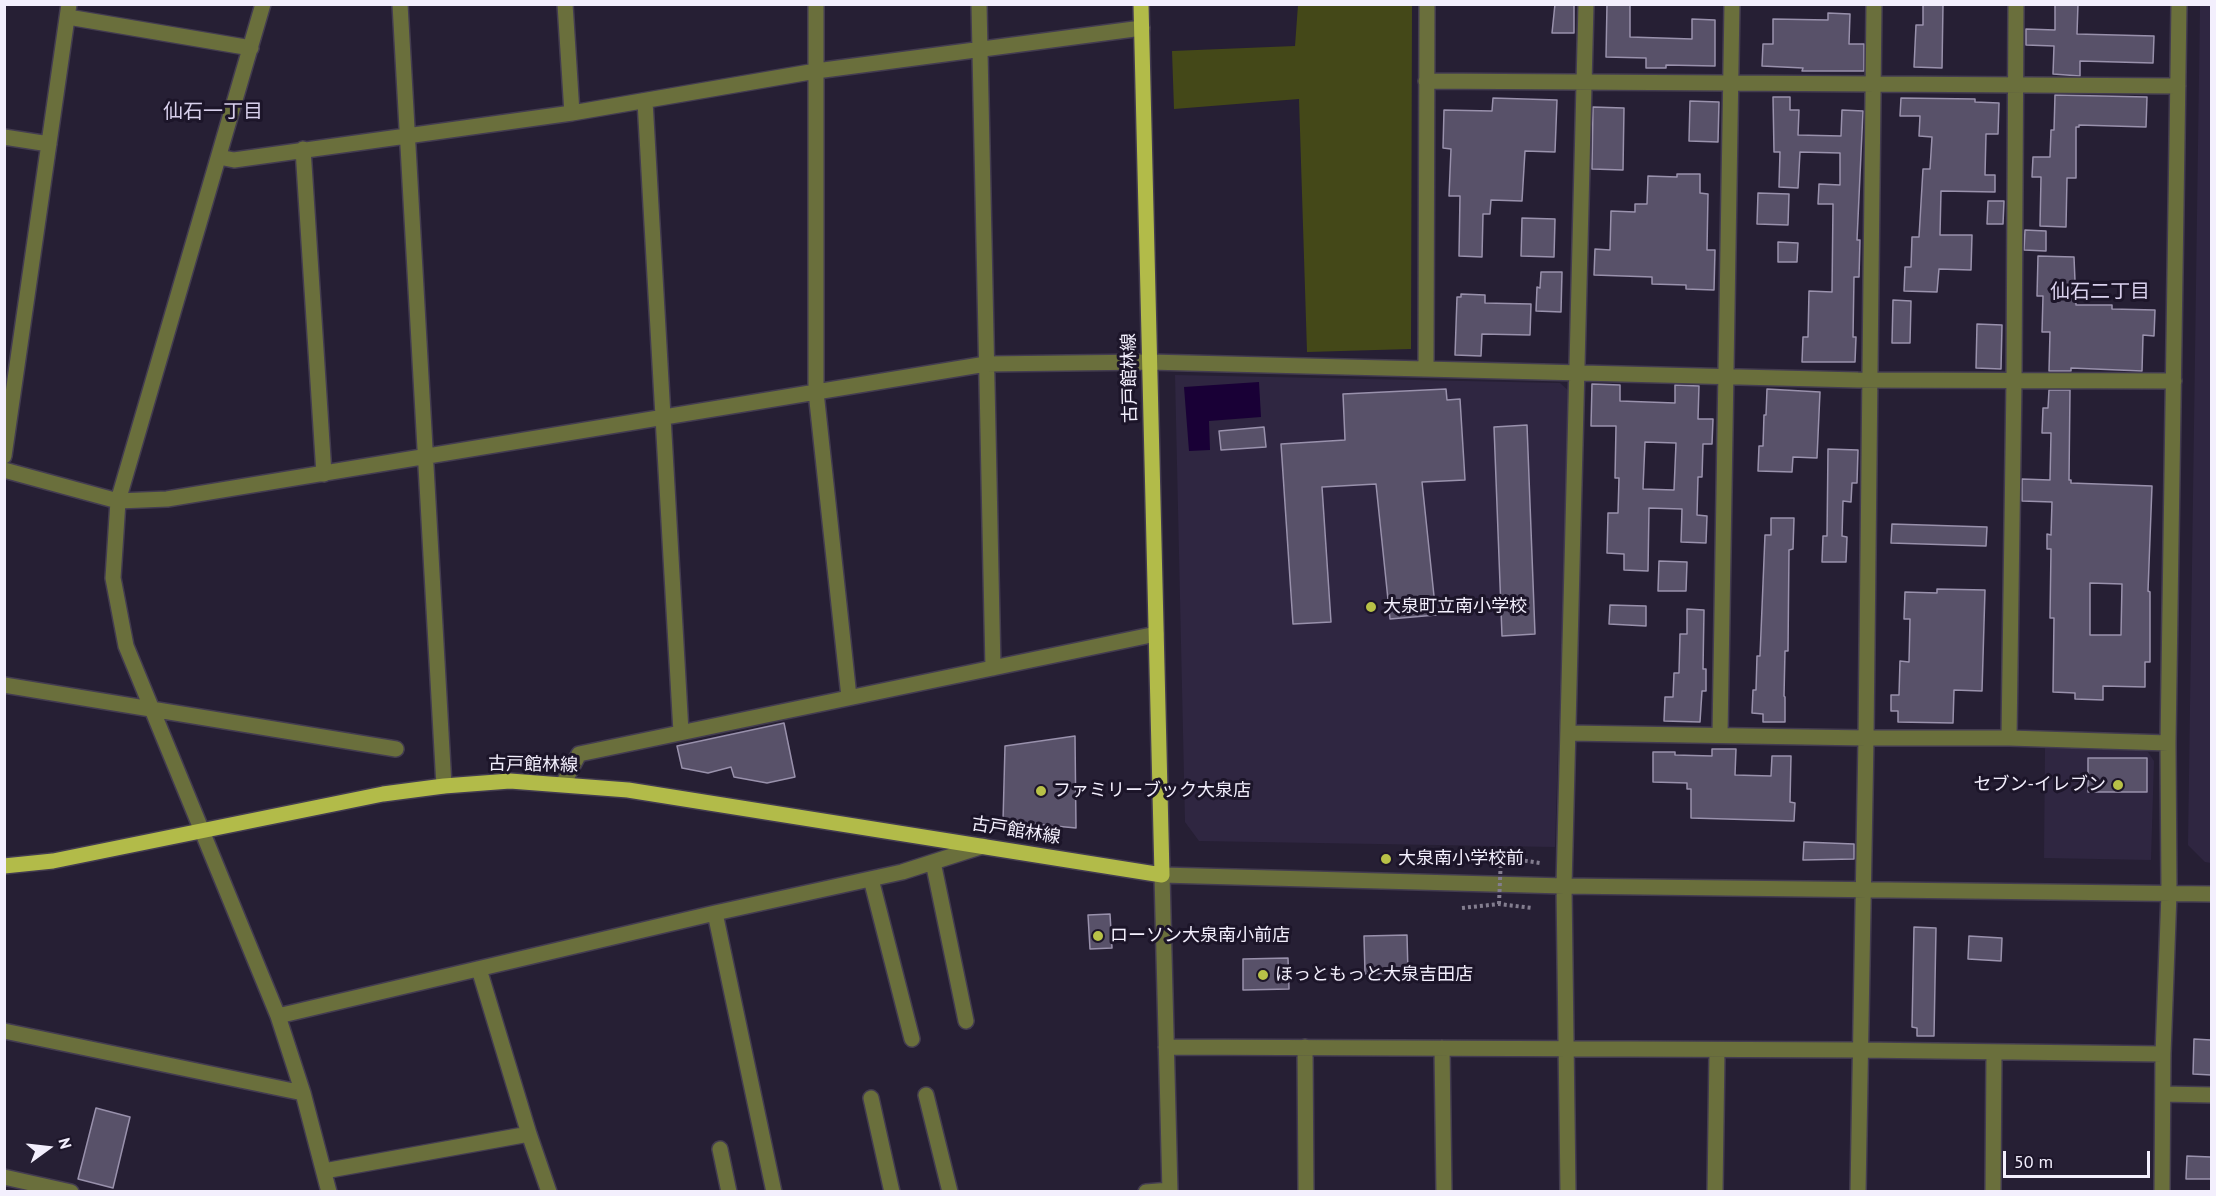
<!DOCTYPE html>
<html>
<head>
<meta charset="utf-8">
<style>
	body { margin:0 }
	#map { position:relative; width:2216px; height:1196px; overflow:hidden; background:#261f34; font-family:"PT Sans",sans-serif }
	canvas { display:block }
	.frame { position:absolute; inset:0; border:6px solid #f3effd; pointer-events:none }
	.north { position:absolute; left:18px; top:1118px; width:60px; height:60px; -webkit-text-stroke:4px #1c1529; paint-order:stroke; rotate:75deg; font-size:16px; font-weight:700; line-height:24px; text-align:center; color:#f3effd }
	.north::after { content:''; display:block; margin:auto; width:21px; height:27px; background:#f3effd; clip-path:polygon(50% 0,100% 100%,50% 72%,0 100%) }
	.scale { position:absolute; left:2003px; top:1151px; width:147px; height:27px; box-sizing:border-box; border:3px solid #f3effd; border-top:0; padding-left:8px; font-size:18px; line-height:21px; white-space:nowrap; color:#f3effd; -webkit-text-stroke:4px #1c1529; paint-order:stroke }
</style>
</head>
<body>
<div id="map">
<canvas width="2216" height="1196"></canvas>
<div class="frame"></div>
<div class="north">N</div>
<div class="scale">50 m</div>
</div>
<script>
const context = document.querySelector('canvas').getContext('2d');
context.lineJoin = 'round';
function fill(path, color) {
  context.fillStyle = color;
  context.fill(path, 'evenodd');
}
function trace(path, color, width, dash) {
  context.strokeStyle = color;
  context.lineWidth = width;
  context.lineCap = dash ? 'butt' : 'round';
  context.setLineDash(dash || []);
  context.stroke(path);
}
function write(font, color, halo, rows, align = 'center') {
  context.font = font + ' "PT Sans","Noto Sans JP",sans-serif';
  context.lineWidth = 6;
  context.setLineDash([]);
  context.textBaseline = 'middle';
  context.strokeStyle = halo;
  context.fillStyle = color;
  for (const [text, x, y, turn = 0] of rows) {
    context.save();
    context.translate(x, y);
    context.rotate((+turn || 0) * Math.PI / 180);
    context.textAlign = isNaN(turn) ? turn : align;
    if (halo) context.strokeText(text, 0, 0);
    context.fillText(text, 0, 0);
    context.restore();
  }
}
fill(new Path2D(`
	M2211 4 2212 863H2211L2205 862 2188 845 2200 5Z
	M1175 375 1560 383 1569 391 1555 847 1199 841 1185 822Z
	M2045 748 2142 751 2148 752 2154 761 2151 860 2044 858Z`), '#2f2641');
fill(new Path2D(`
	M1298 5H1412L1411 349 1307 352 1299 99 1174 109 1172 51 1295 46Z`), '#444818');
fill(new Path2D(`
	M1259 382 1261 417 1209 421 1210 450 1189 451 1184 387Z`), '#190036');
const building = new Path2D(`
	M1555 4H1574V33H1552Z
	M1607 4H1630V37L1692 39V19L1715 20V66L1666 65V68H1646V58L1606 57Z
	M1923 4H1943L1942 68 1914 67 1916 25H1923Z
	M2055 4H2078L2077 34 2154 36 2153 63 2080 61V76L2053 74 2054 46 2026 45V29L2055 30Z
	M1828 13 1850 14 1849 44H1864V71H1802L1803 68 1762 66 1763 44H1773V19L1828 20Z
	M2055 95 2147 97 2146 127 2079 125V127H2076V178H2067L2066 227 2040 226 2041 177H2032L2033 157H2050L2051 130H2054Z
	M1773 97H1790V110H1799L1798 135 1841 136 1842 110 1863 111 1857 240H1860L1859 277H1854L1853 337H1856L1855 362H1802L1803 337H1808L1809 291 1832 292 1833 204H1818L1819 184 1840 185V153L1800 152 1798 188 1779 187 1780 152H1774Z
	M1493 98 1557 100 1555 152 1525 151 1522 201 1491 200 1490 214H1483L1482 257 1459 256 1460 196H1449L1451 149 1443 148 1444 110 1492 111Z
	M1901 98 1975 99V102L1999 103 1998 134H1986L1985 175H1995V192L1941 191 1940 235H1972L1971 270 1939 269 1937 292 1904 291 1905 267H1911L1912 237H1919L1923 169H1930L1932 137 1919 136 1920 116H1900Z
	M1690 101 1719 102 1718 142 1689 141Z
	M1593 107 1624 108 1623 170 1592 169Z
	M1677 174H1700V193L1708 194 1707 250H1715L1714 290 1686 289V285L1652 284V277L1594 275 1595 249 1610 250 1611 211 1635 212V204H1647L1648 176 1677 177Z
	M1758 193 1789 194 1788 225 1757 224Z
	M1988 201H2004L2003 224H1987Z
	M1522 218 1555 219 1554 257 1521 256Z
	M2025 230 2046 231V251L2024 250Z
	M1778 242 1798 243 1797 262H1778Z
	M2038 256 2074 257 2076 305H2112V309L2155 310 2154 336 2143 335 2142 371 2071 368V371H2049L2050 332H2042L2043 296H2037Z
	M1541 272H1562L1561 312 1536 311 1537 287 1540 288Z
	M1461 294 1485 295V303L1531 304 1530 335 1482 334 1481 356 1455 355 1457 297H1461Z
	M1893 300 1911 301 1910 343H1892Z
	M1977 324 2002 325 2001 369 1976 368Z
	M1592 384 1620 385V401L1675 403V385L1699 386 1698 419H1713L1712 444H1703L1702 477H1698L1697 515 1707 516 1706 543 1681 542 1682 509 1649 508 1648 571 1624 570V554L1607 553 1608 513H1618L1619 478H1615L1616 426H1591ZM1645 442 1676 443 1674 490 1643 489Z
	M1446 389 1447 400 1460 399 1465 480 1422 482 1436 615 1390 619 1376 484 1322 487 1331 622 1293 624 1281 444 1345 440 1343 394Z
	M1767 389 1820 392 1817 458 1793 457 1792 472 1758 471 1759 446H1763L1764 415H1766Z
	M2049 390H2070L2069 480H2071V483L2152 486 2148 591 2150 592V662H2145V687L2103 686V700L2075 699V693L2053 692 2054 618H2050L2051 549H2047V534L2051 535 2052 502 2022 501V479L2050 480 2051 433H2042L2043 408H2048ZM2090 583 2122 584 2121 635H2090Z
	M1527 425 1535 634 1502 636 1494 427Z
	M1264 427 1266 447 1221 450 1219 431Z
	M1828 449 1858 450 1857 483H1852L1851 502 1843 501 1842 536 1847 537 1846 562H1822L1823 536H1827Z
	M1771 518H1794L1793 549 1789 550 1788 651H1785L1784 696 1785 697V722H1763V714L1752 713 1753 690H1756L1757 656H1760L1765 535H1771Z
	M1892 524 1987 527 1986 546 1891 543Z
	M1659 561 1687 562 1686 591H1658Z
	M1937 589 1985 590 1982 691 1954 690 1953 723 1898 722V711H1891V695H1899L1900 661 1909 662 1910 619H1904L1905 592 1937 593Z
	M1610 605 1646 606V626L1609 624Z
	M1687 609 1704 610 1703 669H1706V691H1702L1700 722 1664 721 1665 697H1673L1674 673H1679L1680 634H1687Z
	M784 723 795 777 767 783 734 777 731 767 708 773 682 768 677 746Z
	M1075 736 1076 828 1003 821 1005 746Z
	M1712 749H1736L1735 775 1771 776 1772 756H1791L1790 802 1795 803 1794 821 1691 818V789H1687V783L1653 782V752H1675V755L1712 756Z
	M2088 758H2147V792H2088Z
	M1804 842 1854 844V859L1803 860Z
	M1110 914 1112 948 1090 949 1088 915Z
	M1914 927 1936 928 1934 1036H1917V1028L1912 1027Z
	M1407 935 1408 973 1365 974 1364 936Z
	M1969 936 2002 938 2001 961 1968 959Z
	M1288 958 1289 989 1243 990V959Z
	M2194 1039 2211 1040V1075L2193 1074Z
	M96 1108 130 1117 113 1188 78 1179Z
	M2187 1156 2211 1157V1179H2186Z`);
fill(building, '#585169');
trace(building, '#9991ac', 1.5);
const minor = new Path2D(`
	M263 4 118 501 167 499 986 364 1149 362 1858 380 2174 381
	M400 4 444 786
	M565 4 572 113
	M816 4V392L849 697
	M979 4 993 668
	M68 17 251 48
	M1426 81 2178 86
	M645 101 681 732
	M4 137 49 144
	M303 149 324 474
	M219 157 234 160 572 113 816 71 1142 28
	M1426 369 1427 4
	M4 456 69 4
	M4 470 118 501 113 578 126 646 278 1016 303 1093 329 1192
	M4 685 396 749
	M1569 733 1866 738H2009L2168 743
	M1720 735 1732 4
	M2009 738 2014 380 2016 4
	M563 784 579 754 1156 634
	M933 862 966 1021
	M871 879 912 1039
	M715 913 774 1192
	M479 969 529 1134 549 1192
	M278 1016 715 913 902 872 983 846
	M4 1031 303 1093
	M1166 1047 1861 1050 2163 1054
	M1305 1047 1306 1192
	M1442 1048 1444 1192
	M2163 1094 2212 1095
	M926 1095 950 1192
	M871 1098 892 1192
	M720 1149 729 1192
	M324 1171 529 1134
	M4 1177 71 1192
	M1146 1192 1170 1190
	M1170 1192 1162 875 1564 886 2212 894
	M1568 1192 1564 886 1586 4
	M1715 1192 1717 1051
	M1858 1192 1866 738 1874 4
	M1993 1192 1994 1053
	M2162 1192 2163 1054 2169 893 2168 743 2179 4`);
const major = new Path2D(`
	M4 866 53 861 383 794 444 786 510 781 628 790 1162 875 1141 4`);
trace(minor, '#433c50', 18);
trace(major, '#433c50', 18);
trace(new Path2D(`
	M1501 857 1540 863
	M1462 908 1499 904 1532 908`), '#837d8f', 4, [3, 3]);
trace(minor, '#6a6f3c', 15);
trace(major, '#b2bb49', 15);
trace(new Path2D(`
	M1499 904 1501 857`), '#837d8f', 4, [3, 3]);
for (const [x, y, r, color] of [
	[1371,607,6,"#b8c147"],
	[2118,785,6,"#b8c147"],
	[1041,791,6,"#b8c147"],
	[1386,859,6,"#b8c147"],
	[1098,936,6,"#b8c147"],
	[1263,975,6,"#b8c147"]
]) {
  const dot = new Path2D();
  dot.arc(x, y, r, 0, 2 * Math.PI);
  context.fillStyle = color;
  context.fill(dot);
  trace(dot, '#1c1529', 2);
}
write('18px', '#f3effd', '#1c1529', [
	["古戸館林線",1130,378,-91],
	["古戸館林線",533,765,1],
	["古戸館林線",1016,831,9]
]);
write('18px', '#f3effd', '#1c1529', [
	["大泉町立南小学校",1383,607],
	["セブン-イレブン",2106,785,"right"],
	["ファミリーブック大泉店",1053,791],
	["大泉南小学校前",1398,859],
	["ローソン大泉南小前店",1110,936],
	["ほっともっと大泉吉田店",1275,975]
], 'left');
write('20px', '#d8d0ec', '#1c1529', [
	["仙石一丁目",213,112],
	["仙石二丁目",2100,292]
]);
</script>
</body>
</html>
